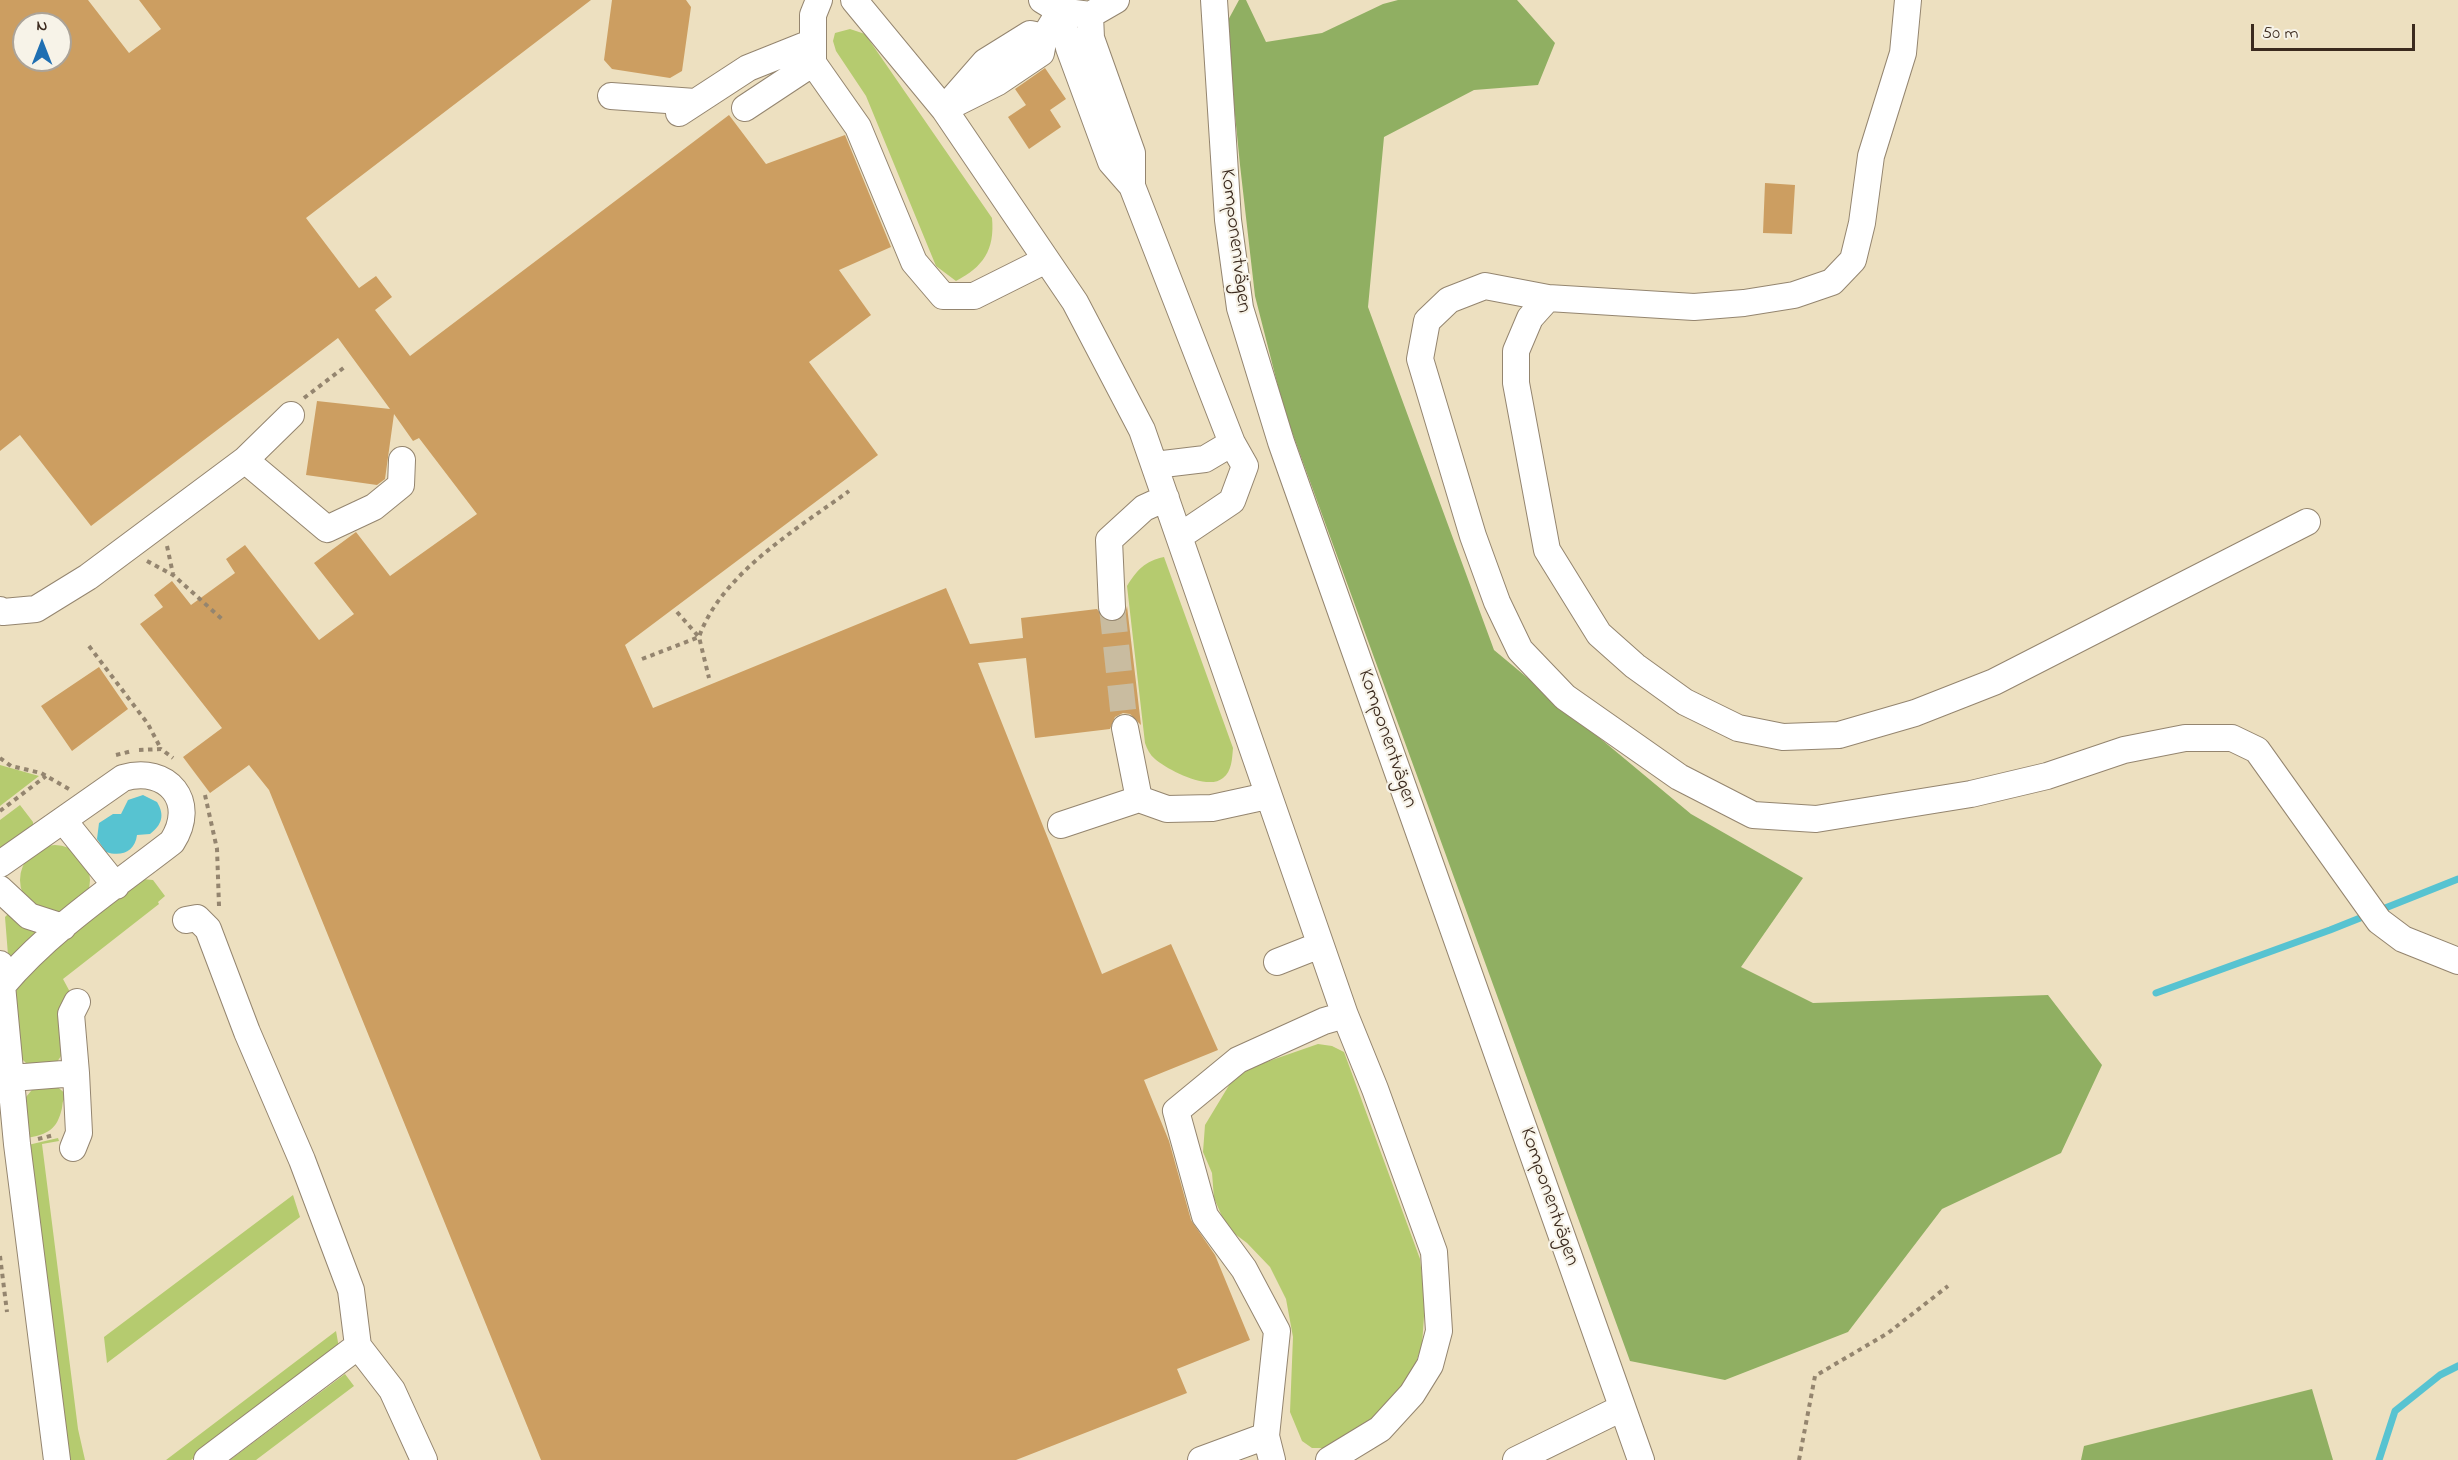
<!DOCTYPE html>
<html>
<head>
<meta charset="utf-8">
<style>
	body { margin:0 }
	#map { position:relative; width:2458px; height:1460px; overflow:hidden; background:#ede0c0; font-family:"Indie Flower",sans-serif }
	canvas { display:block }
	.north { position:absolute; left:12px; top:12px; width:60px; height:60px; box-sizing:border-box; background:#f7f3e8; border:2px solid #aca397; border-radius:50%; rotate:0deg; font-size:16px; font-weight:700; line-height:24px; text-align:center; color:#3b2a1e }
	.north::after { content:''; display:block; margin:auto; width:21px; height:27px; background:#1f6fb2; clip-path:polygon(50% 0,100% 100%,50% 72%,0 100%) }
	.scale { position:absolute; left:2251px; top:24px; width:164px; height:27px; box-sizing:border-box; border:3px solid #3b2a1e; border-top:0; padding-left:8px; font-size:18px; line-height:21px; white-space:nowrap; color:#3b2a1e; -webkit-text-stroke:4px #f7f3e8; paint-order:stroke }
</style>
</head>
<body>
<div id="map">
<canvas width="2458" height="1460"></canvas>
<div class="north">N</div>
<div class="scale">50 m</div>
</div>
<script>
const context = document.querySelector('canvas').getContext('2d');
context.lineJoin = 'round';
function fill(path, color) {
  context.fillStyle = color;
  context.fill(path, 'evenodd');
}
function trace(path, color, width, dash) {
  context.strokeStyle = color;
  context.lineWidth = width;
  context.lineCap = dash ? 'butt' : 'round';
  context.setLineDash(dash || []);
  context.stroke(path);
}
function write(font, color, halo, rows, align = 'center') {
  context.font = font + ' "Indie Flower",sans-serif';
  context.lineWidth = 4.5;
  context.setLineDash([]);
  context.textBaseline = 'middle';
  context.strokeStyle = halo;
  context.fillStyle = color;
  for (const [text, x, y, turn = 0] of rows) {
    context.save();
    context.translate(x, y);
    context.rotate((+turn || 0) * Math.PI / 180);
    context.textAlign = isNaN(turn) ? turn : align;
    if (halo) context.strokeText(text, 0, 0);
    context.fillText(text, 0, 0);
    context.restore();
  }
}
fill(new Path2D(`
	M850 29 865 34 992 218C995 250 983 267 956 281L936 266 866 96 836 51 833 41 835 33Z
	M1164 557 1233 748C1232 759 1232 771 1223 778 1208 791 1168 770 1155 759 1150 755 1147 749 1145 743L1127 586C1137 570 1145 561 1164 557Z
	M0 765 39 776 0 806Z
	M20 805 33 822V828L10 847H0V820Z
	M20 880a35 35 0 1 1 70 0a35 35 0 1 1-70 0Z
	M142 879 153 880 165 896 158 902 159 904 63 979 70 992 61 1056 57 1062 29 1066 20 1057 14 999 19 981 30 966Z
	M9 913 39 935 12 957 8 955 5 917Z
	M1318 1044 1332 1046 1344 1052 1420 1259 1425 1302 1422 1345 1411 1377 1393 1401 1355 1434 1329 1448H1312L1302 1441 1290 1412 1293 1337 1286 1299 1270 1267 1247 1243 1227 1228 1214 1198 1212 1173 1203 1152 1205 1125 1231 1082 1249 1068Z
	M53 1083 68 1096C62 1100 63 1102 62 1108 57 1130 48 1134 27 1138L26 1097 36 1085Z
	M58 1138 59 1141 42 1144 78 1429 85 1460H69L28 1145Z
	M293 1195 300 1217 107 1363 104 1337Z
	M336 1331 339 1348 191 1460H166Z
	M345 1374 354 1386 256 1460H230Z`), '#b5cb6f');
fill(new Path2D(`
	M1239 0H1246L1266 42 1322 33 1383 4 1398 0H1517L1555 43 1538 85 1474 90 1384 137 1368 307 1494 650 1691 814 1803 878 1741 967 1813 1003 2048 995 2102 1065 2061 1153 1942 1209 1848 1332 1725 1380 1630 1361 1284 410 1255 296 1240 165 1226 24Z
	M2312 1389 2333 1460H2081L2084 1446Z`), '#90af62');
fill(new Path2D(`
	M143 795 157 802C165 815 162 825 150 834L137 835C135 852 121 857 106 852L97 839 99 823 113 814H121L128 800Z`), '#57c3d1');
trace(new Path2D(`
	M2156 993 2330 930 2458 879
	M2379 1460 2395 1411 2440 1375 2458 1366`), '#57c3d1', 7);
fill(new Path2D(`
	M0 0H88L129 53 161 29 139 0H591L306 218 359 288 376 276 392 297 375 310 410 356 729 115 766 164 845 135 891 247 839 270 871 315 809 362 878 455 625 645 653 708 946 588 970 644 1023 638 1021 618 1097 609 1105 620 1113 622 1125 614 1127 606 1141 725 1130 714 1123 713 1115 717 1110 729 1035 738 1026 658 978 663 1102 974 1171 944 1218 1050 1144 1080 1169 1141 1191 1220 1215 1255 1250 1340 1177 1369 1187 1393 1016 1460H541L269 790 249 765 210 793 183 757 222 728 140 624 163 607 154 595 172 581 191 605 235 573 226 559 245 545 319 640 354 614 314 563 356 532 390 576 477 514 419 438 413 441 394 414 385 479 377 485 306 475 317 401 390 409 338 338 91 526 20 435 0 451ZM24 24H60V60H24Z
	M612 0H686L691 7 682 71 670 78 612 69 604 60Z
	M1045 68 1066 99 1050 110 1061 127 1029 149 1008 117 1026 105 1015 89Z
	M1765 183 1795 185 1792 234 1763 233Z
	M99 667 128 709 72 751 41 706Z`), '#cc9e61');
trace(new Path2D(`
	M1112 607 1125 728`), '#c9bca0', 26, [26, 13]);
const minor = new Path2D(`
	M819 0 813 15V63L858 127 914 262 943 296H974L1046 260
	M854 0 944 109 1075 302 1142 430 1345 1015 1375 1089 1434 1252 1439 1331 1430 1365 1412 1394 1380 1429 1329 1460
	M1042 0 1060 11 1090 15 1116 0
	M1214 0 1228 220 1240 308 1281 442 1641 1460
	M1908 0 1903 53 1871 156 1862 223 1853 260 1832 282 1794 295 1744 303 1694 307 1548 298 1485 286 1449 300 1427 321 1420 359 1473 536 1497 602 1520 650 1565 697 1679 777 1753 815 1816 819 1971 794 2047 776 2124 750 2185 738H2232L2257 750 2379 921 2403 939 2458 961
	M1060 11 1069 48 1111 162 1132 186
	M1090 15 1091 38 1132 153V186L1232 443 1245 466 1232 501 1180 536
	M611 96 695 102
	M950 102 985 62 1030 34 1044 37
	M745 108 813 63
	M944 109 998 82 1041 53 1044 37 1060 11
	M679 113 748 68 813 42
	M1548 298 1530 318 1516 351V383L1547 550 1599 634 1635 666 1685 702 1738 728 1783 737 1839 735 1915 713 1994 682 2307 522
	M245 460 327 529 374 507 401 485 402 460
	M1155 465 1205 459 1232 443
	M1112 607 1109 540 1144 508 1166 498
	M0 610 3 612 36 609 88 577 245 460 291 415
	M1125 728 1139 799 1167 809 1212 808 1267 796
	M63 820 116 886
	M1061 825 1139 799
	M0 864 123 778C168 765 198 802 172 842 114 887 50 929 2 986
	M0 889 29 916 63 927
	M186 920 197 918 208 929 247 1032 302 1160 351 1290 358 1346 207 1460
	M1277 962 1320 945
	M0 964 17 1144 57 1460
	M12 1078 76 1073 71 1014 77 1002
	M73 1148 79 1133 76 1073
	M358 1346 392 1390 424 1460
	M1201 1460 1266 1436
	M1272 1460 1266 1436 1277 1331 1244 1269 1205 1216 1176 1111 1238 1060 1324 1021 1345 1015
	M1516 1460 1622 1408`);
trace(minor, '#94856f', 28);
trace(new Path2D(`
	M304 398 346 366
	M167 546 173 574
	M147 561 173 575 222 619
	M677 612 699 637 709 678
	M89 646 148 724 161 749
	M642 659 699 637C721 574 797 529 849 491
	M139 750 161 749 173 758
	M116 755 132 751
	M0 758 11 766 41 773 69 789
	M205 795 217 849 219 906
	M0 811 46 776
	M38 1139 54 1135
	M0 1256 7 1312
	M1799 1460 1815 1376 1888 1333 1948 1286`), '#94856f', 4, [4.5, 4.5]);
trace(minor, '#fff', 26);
write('21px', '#3b2a1e', '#f7f3e8', [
	["Komponentvägen",1234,241,83],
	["Komponentvägen",1386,739,71],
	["Komponentvägen",1548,1197,71]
]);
</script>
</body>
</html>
